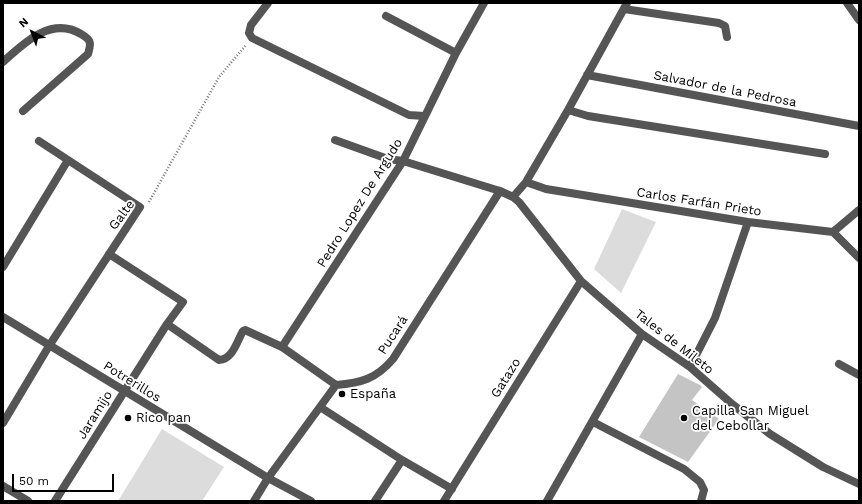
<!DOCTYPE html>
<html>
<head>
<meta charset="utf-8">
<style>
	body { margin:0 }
	#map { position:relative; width:862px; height:504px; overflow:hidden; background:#fff; font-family:"Work Sans",sans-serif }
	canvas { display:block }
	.frame { position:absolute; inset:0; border:4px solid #000; pointer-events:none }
	.north { position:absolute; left:12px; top:12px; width:40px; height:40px; -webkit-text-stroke:3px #fff; paint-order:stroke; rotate:318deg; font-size:11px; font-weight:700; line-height:16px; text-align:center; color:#000 }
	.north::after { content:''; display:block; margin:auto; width:14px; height:18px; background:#000; clip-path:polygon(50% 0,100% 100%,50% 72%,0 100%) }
	.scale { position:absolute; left:12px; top:474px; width:102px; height:18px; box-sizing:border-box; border:2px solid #000; border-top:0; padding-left:5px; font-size:12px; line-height:14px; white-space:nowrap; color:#000; -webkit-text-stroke:3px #fff; paint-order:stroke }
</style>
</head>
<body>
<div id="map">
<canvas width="862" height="504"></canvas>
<div class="frame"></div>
<div class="north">N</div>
<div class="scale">50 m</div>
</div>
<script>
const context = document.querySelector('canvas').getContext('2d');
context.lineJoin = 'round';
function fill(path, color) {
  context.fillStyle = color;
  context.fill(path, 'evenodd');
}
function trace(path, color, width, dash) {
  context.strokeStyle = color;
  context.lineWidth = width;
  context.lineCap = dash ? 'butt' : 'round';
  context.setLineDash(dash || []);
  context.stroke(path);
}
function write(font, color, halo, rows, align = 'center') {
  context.font = font + ' "Work Sans",sans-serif';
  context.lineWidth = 3.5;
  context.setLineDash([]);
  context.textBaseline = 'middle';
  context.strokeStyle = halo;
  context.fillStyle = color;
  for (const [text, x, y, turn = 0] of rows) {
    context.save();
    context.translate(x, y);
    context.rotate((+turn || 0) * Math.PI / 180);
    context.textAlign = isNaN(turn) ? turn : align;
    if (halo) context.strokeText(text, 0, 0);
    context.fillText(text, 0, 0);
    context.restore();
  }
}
fill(new Path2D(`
	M622 209 656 222 621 293 594 269Z
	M162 429 224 467 202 501H118Z`), '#dcdcdc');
fill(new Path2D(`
	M678 374 700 385 702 387 692 400 719 419 688 462 639 437Z`), '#c4c4c4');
trace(new Path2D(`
	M149 202 219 77 246 45`), '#777', 2.5, [1, 2]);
trace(new Path2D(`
	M268 3 251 25 249 33 252 38 409 115 424 116
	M847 3 859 20
	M624 9 719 23 725 26 727 37
	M386 16 456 53
	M3 62C24 43 51 16 81 34 92 40 91 44 88 54L23 111
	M587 75 859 126
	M568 110 588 116 825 154
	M335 140 388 159 403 161 500 191 513 197 519 202 581 281 642 334 690 367 732 404 770 434 823 467 859 484
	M39 141 68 160
	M526 182 546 189 748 222 833 232 859 258
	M513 197 526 182 568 110 627 3
	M833 232 859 210
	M3 267 68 160 140 207 49 346 3 423
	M3 317 268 478 311 501
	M167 324 219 360C233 359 237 341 243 331L245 330 282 347 336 385
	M282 347 403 161 456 53 484 3
	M839 364 859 375
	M690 367 715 318 748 222
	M320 407 402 460 452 489
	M593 422 684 469 700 482 704 490 701 501
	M3 486 28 501
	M55 501 167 324 183 302 109 254
	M254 501 268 478 336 385C361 383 376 379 393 359L500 191
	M375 501 402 460
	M444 501 581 281
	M547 501 642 334`), '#555', 8);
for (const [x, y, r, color] of [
	[342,394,4,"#000"],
	[128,418,4,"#000"],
	[684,418,4,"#000"]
]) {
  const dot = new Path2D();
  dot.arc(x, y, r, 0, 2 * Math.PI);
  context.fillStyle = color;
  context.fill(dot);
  trace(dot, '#fff', 1.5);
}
write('13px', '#000', '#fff', [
	["Salvador de la Pedrosa",725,89,11],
	["Carlos Farfán Prieto",699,202,9],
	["Pedro Lopez De Argudo",360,203,-58],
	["Galte",122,215,-53],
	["Pucará",393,335,-57],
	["Tales de Mileto",674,342,38],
	["Gatazo",506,378,-58],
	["Potrerillos",132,382,32],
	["Jaramijo",95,415,-58]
]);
write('13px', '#000', '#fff', [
	["España",350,394],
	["Capilla San Miguel",692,411],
	["del Cebollar",692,426],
	["Rico pan",136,418]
], 'left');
</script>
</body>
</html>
